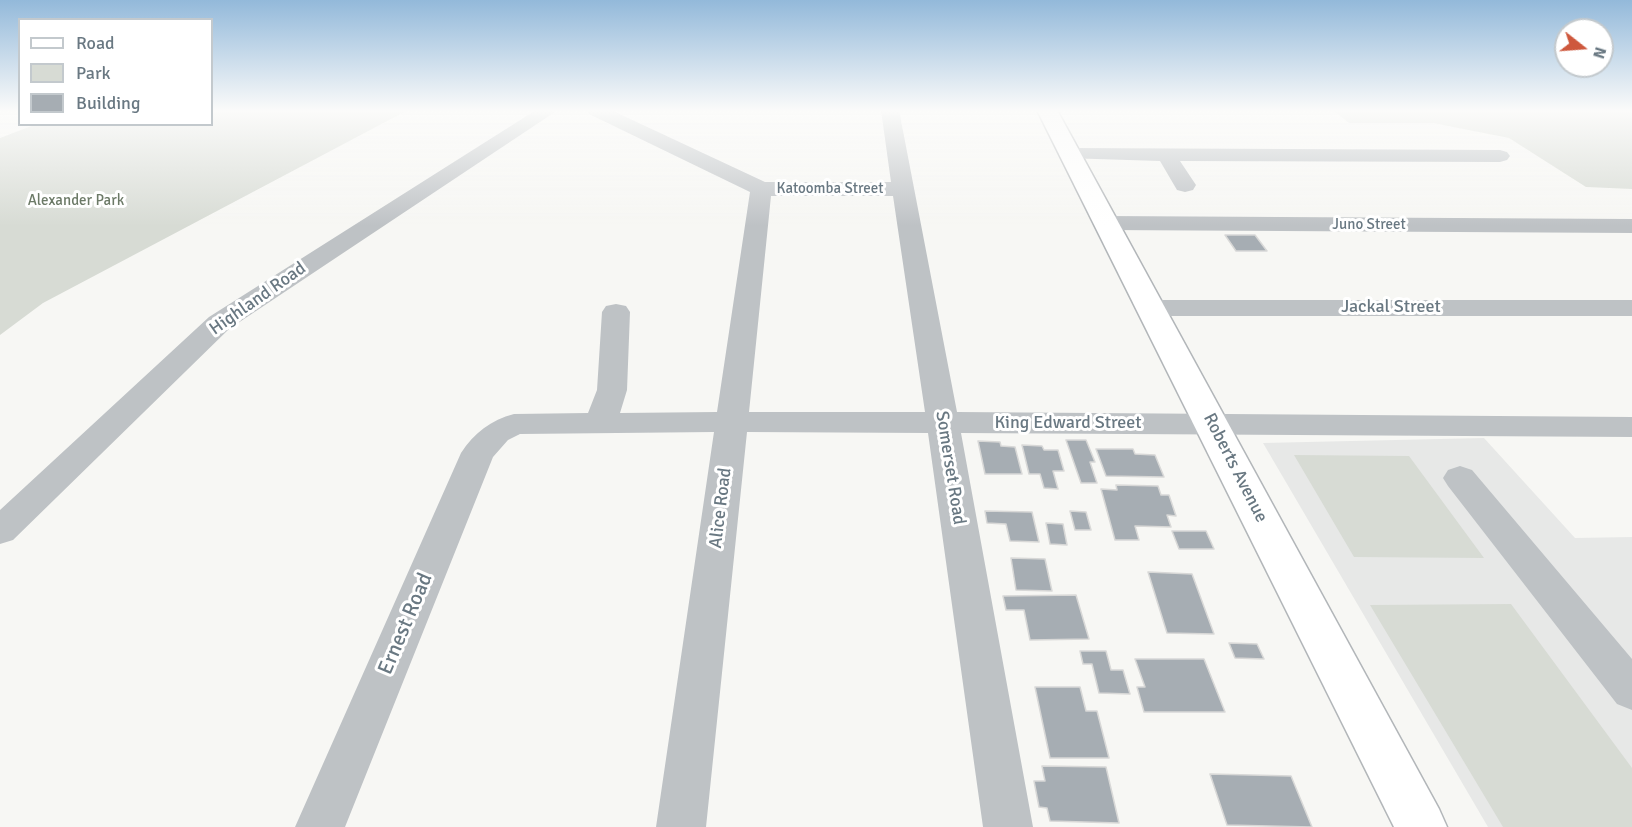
<!DOCTYPE html>
<html>
<head>
<meta charset="utf-8">
<style>
	body { margin:0 }
	#map { position:relative; width:1632px; height:827px; overflow:hidden; background:#f7f7f4; font-family:Signika,sans-serif }
	canvas { display:block }
	.legend { position:absolute; left:18px; top:18px; width:195px; height:108px; box-sizing:border-box; background:#fff; border:2px solid #c3c9cd; margin:0; padding:8px 10px; list-style:none; font-size:18px; color:#697882 }
	.legend li { display:flex; align-items:center; gap:12px; height:30px }
	.legend b { width:30px; border:2px solid #c3c9cd }
	.north { position:absolute; left:1554px; top:18px; width:60px; height:60px; box-sizing:border-box; background:#fff; border:2px solid #c3c9cd; border-radius:50%; rotate:107deg; font-size:16px; font-weight:700; line-height:24px; text-align:center; color:#697882 }
	.north::after { content:''; display:block; margin:auto; width:21px; height:27px; background:#ce583d; clip-path:polygon(50% 0,100% 100%,50% 72%,0 100%) }
</style>
</head>
<body>
<div id="map">
<canvas width="1632" height="827"></canvas>
<ul class="legend">
<li><b style="height:8px;background:#fff"></b>Road</li>
<li><b style="height:16px;background:#d7dbd4"></b>Park</li>
<li><b style="height:16px;background:#a6adb3"></b>Building</li>
</ul>
<div class="north">N</div>
</div>
<script>
const context = document.querySelector('canvas').getContext('2d');
context.lineJoin = 'round';
function fill(path, color) {
  context.fillStyle = color;
  context.fill(path, 'evenodd');
}
function trace(path, color, width, dash) {
  context.strokeStyle = color;
  context.lineWidth = width;
  context.lineCap = dash ? 'butt' : 'round';
  context.setLineDash(dash || []);
  context.stroke(path);
}
function write(font, color, halo, rows, align = 'center') {
  context.font = font + ' Signika,sans-serif';
  context.lineWidth = 6;
  context.setLineDash([]);
  context.textBaseline = 'middle';
  context.strokeStyle = halo;
  context.fillStyle = color;
  for (const [text, x, y, turn = 0] of rows) {
    context.save();
    context.translate(x, y);
    context.rotate((+turn || 0) * Math.PI / 180);
    context.textAlign = isNaN(turn) ? turn : align;
    if (halo) context.strokeText(text, 0, 0);
    context.fillText(text, 0, 0);
    context.restore();
  }
}
fill(new Path2D(`
	M1484 438 1575 538 1632 537V827H1488L1263 443Z`), '#e7e8e7');
fill(new Path2D(`
	M212 110H408L43 303 0 335V138L34 125 212 124Z
	M1333 110H1632V189L1586 187 1509 138 1433 123H1349Z
	M1294 455 1409 456 1484 558 1354 557Z
	M1511 604 1632 768V827H1503L1370 605Z`), '#d7dbd4');
const building = new Path2D(`
	M1225 235H1255L1267 251H1236Z
	M1066 440H1086L1095 462H1090L1097 483H1081Z
	M978 441 1000 442 1001 446 1015 447 1022 474H985Z
	M1022 445 1042 446 1044 450H1058L1064 471H1053L1058 489 1044 488 1040 474H1029Z
	M1096 449H1133L1135 454 1155 455 1164 477 1106 476Z
	M1116 485 1158 486 1161 495H1169L1176 516 1167 515 1171 527 1135 526 1139 540H1115L1101 489 1117 490Z
	M985 511 1032 512 1039 542 1010 541 1006 524 987 523Z
	M1070 511 1086 512 1091 530H1075Z
	M1046 523 1063 524 1067 545 1050 544Z
	M1172 531H1206L1214 549H1179Z
	M1011 558 1045 559 1052 591 1016 590Z
	M1148 572 1192 574 1214 634 1167 633Z
	M1076 595 1089 639 1030 640 1024 610H1006L1003 596Z
	M1229 643 1257 644 1264 659 1235 658Z
	M1080 651H1106L1111 670H1123L1130 694 1099 693 1092 664H1083Z
	M1135 659H1204L1225 712H1144L1137 687H1145Z
	M1035 687H1080L1086 711H1097L1109 758H1050Z
	M1042 766 1106 767 1119 823 1050 821 1047 808 1039 807 1034 781H1045Z
	M1210 774 1291 776 1312 827 1227 825Z`);
fill(building, '#a6adb3');
trace(building, '#d8d8d7', 1.5);
const major = new Path2D(`
	M1037 110H1057L1439 809 1447 827H1394Z`);
trace(major, '#b2b6b9', 3);
fill(new Path2D(`
	M536 110H558L229 329 13 540 0 544V510L209 317Z
	M587 110H611L765 182H891L881 110H899L957 412 1632 417V437L961 433 1033 827H983L928 433 747 432 706 827H656L714 432 520 434 508 440 493 457 345 827H295L461 453C474 433 491 420 514 414L588 413 597 390 602 312 606 306 616 304 626 306 630 312 627 390 620 413 717 412 750 192 589 114ZM771 196H893L925 412H749Z
	M1071 148 1500 150 1507 152 1510 156 1507 160 1500 162 1180 161 1196 185 1193 190 1185 192 1177 190 1160 161 1064 158 1061 154 1064 150Z
	M1106 216 1632 219V233L1106 230 1098 228 1094 223 1098 218Z
	M1150 300H1632V316H1150L1140 314 1137 308 1140 302Z
	M1460 466 1472 470 1632 659V710L1617 704 1448 486 1443 478 1448 470Z`), '#bec2c5');
fill(major, '#fff');
const sky = context.createLinearGradient(0, 0, 0, 226);
sky.addColorStop(0, '#93b9da');
sky.addColorStop(0.49, '#fbfbfa');
sky.addColorStop(1, '#fbfbfa00');
context.fillStyle = sky;
context.fillRect(0, 0, 1632, 226);
write('15px', '#697882', '#fff', [
	["Katoomba Street",830,189],
	["Juno Street",1369,225]
]);
write('15px', '#6c7a67', '#fff', [
	["Alexander Park",76,201]
]);
write('18px', '#697882', '#fff', [
	["Highland Road",258,299,-35],
	["Jackal Street",1391,307],
	["King Edward Street",1068,423],
	["Somerset Road",950,468,81],
	["Roberts Avenue",1235,468,63],
	["Alice Road",721,508,-83]
]);
write('21px', '#697882', '#fff', [
	["Ernest Road",406,624,-67]
]);
</script>
</body>
</html>
